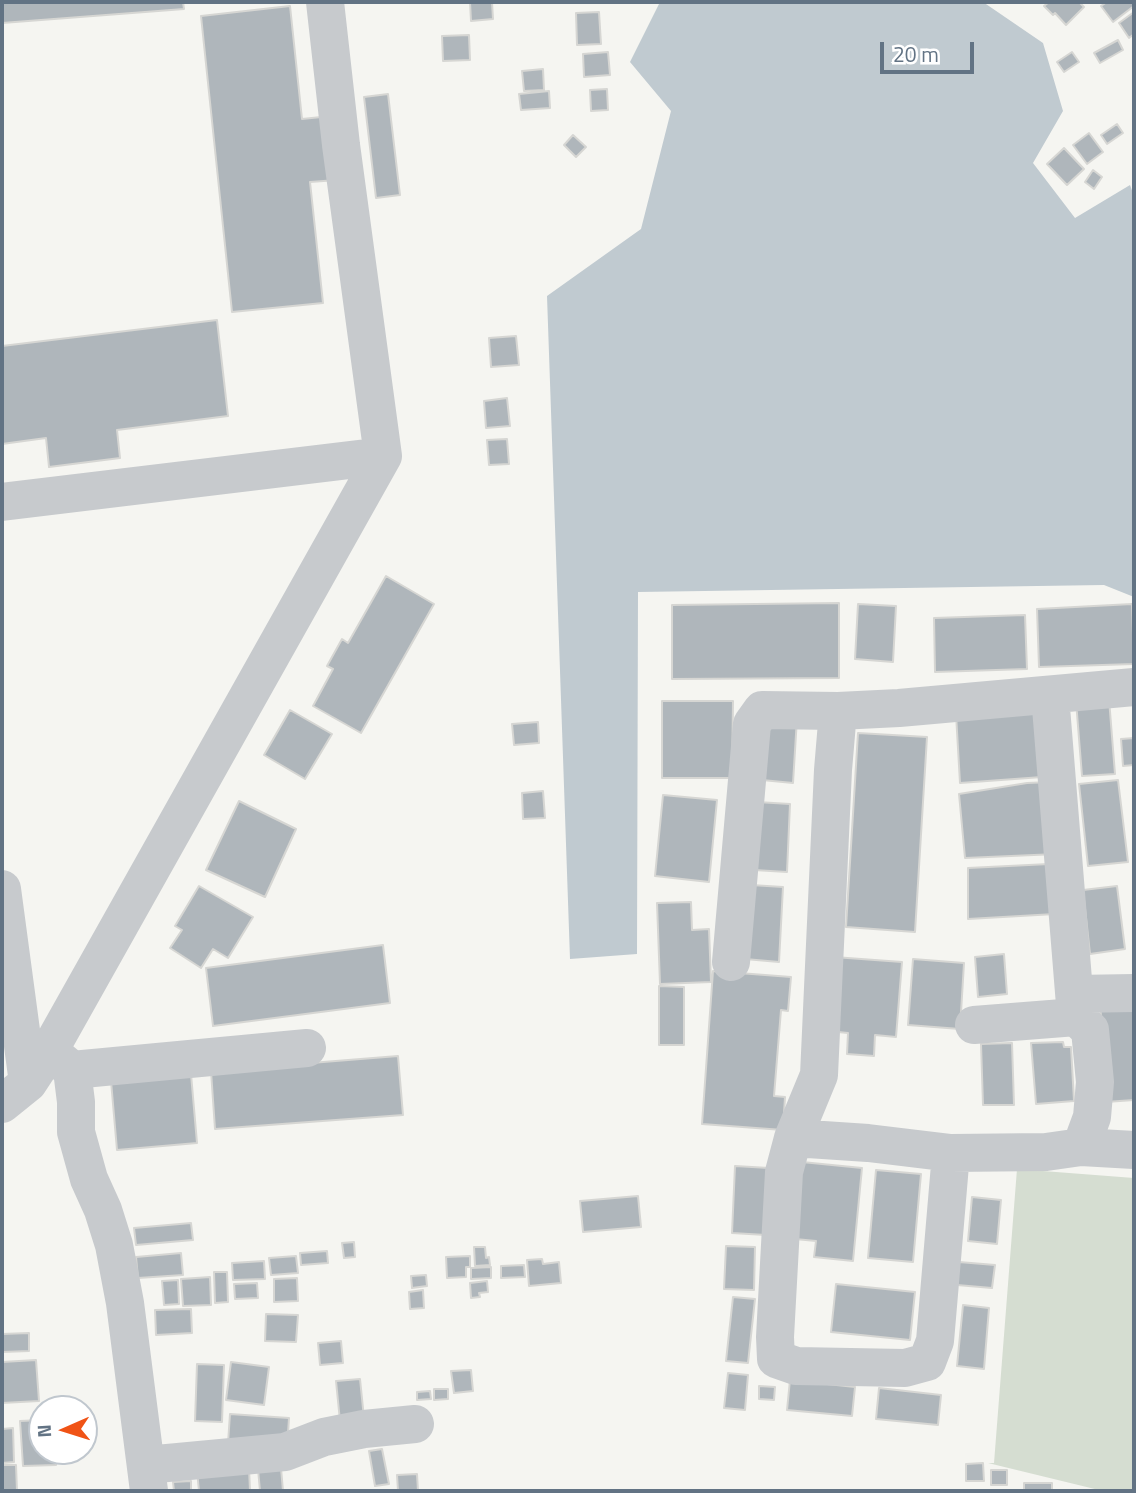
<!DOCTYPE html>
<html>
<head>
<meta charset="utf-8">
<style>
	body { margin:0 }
	#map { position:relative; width:1136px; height:1493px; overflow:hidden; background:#f5f5f1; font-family:"Titillium Web",sans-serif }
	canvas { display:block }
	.frame { position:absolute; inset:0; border:4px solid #627384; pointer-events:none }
	.north { position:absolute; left:28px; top:1395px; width:70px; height:70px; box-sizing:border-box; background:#fff; border:2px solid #c0c7ce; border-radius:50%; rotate:267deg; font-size:19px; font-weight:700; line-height:28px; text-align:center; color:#627384 }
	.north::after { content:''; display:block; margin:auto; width:24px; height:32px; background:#f05316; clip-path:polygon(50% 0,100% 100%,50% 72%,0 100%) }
	.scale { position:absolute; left:880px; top:42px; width:94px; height:32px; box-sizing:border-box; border:4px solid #627384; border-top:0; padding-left:9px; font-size:21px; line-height:24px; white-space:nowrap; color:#627384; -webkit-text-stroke:5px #fff; paint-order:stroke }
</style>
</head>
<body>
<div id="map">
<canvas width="1136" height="1493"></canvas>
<div class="frame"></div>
<div class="north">N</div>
<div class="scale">20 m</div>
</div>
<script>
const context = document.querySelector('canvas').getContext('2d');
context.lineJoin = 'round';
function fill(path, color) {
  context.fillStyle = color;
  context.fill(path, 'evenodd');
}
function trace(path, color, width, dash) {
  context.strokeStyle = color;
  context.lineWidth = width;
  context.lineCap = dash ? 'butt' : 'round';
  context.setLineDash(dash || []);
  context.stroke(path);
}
fill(new Path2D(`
	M1017 1169 1134 1178V1491H1103L988 1463H994Z`), '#d5ddd1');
fill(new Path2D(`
	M660 2H983L1043 43 1063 111 1033 163 1075 218 1130 185 1134 196V597L1104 585 638 592 637 954 570 959 547 296 641 229 671 111 630 62Z`), '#c0cad0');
const building = new Path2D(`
	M2 2H183L184 9 2 23Z
	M470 2H492L493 19 471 21Z
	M1049 2H1079L1084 7 1066 25 1055 13 1053 15 1044 6Z
	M1107 2H1134V6L1113 22 1101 6Z
	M290 6 302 119 331 116 337 180 310 182 323 303 232 312 201 16Z
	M599 12 601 44 577 45 576 13Z
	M1134 12V34L1129 38 1119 23Z
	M469 35 470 60 443 61 442 36Z
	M1118 40 1123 50 1100 63 1094 53Z
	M608 52 610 75 584 77 583 54Z
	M1072 52 1079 62 1064 72 1057 62Z
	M543 69 544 90 524 91 522 71Z
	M607 89 608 110 591 111 590 90Z
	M549 91 550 108 521 110 519 94Z
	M388 94 400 195 376 198 364 97Z
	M1117 124 1123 133 1107 144 1101 135Z
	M1089 133 1103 152 1087 164 1073 145Z
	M573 135 586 147 576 157 564 145Z
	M1064 148 1084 169 1067 185 1047 164Z
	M1093 170 1102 177 1094 189 1085 182Z
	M217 320 228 416 117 430 120 458 49 467 46 438 2 444V346Z
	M516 336 519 365 491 367 489 338Z
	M507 398 510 426 486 428 484 401Z
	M507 439 509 464 489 465 487 440Z
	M386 576 434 604 361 733 313 706 333 669 327 666 342 639 348 643Z
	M839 603V678L672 679V605Z
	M858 604 896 606 893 662 855 659Z
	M1132 604 1134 664 1039 667 1037 609Z
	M1025 615 1027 669 935 672 934 618Z
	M1109 699 1115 774 1082 776 1076 701Z
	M662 701H733L732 778H662Z
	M1037 708 1042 777 960 783 956 714Z
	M290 710 332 734 305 779 264 755Z
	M767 716 797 718 793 783 762 780Z
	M538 722 539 743 514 745 512 724Z
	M858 733 927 737 915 932 846 927Z
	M1134 738V765L1123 766 1121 739Z
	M1118 780 1128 862 1088 866 1079 784Z
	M1051 782 1057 854 965 858 959 794 1027 783Z
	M543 791 545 818 523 819 522 793Z
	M663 795 717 800 709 882 655 876Z
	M239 801 296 829 265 897 206 870Z
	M757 802 790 804 787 872 754 870Z
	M1049 864 1055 914 968 919V868Z
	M751 885 783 887 779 962 745 959Z
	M199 886 253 917 228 958 213 949 201 968 170 948 182 930 175 926Z
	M1117 886 1125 949 1090 954 1083 890Z
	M691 902 692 930 709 929 711 982 660 984 657 903Z
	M383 945 390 1003 213 1026 206 968Z
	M1004 954 1007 994 978 997 975 957Z
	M834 957 902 962 896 1037 875 1035 874 1056 847 1054 848 1033 828 1031Z
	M913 959 964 963 960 1029 908 1025Z
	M713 971 791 977 788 1011 781 1010 774 1096 785 1097 783 1130 702 1124Z
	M659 986 684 987V1045H659Z
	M1134 998V1100L1106 1102 1100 1000Z
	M1063 1042 1064 1047H1071L1074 1101 1036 1104 1031 1043Z
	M1012 1043 1014 1105H983L981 1044Z
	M398 1056 403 1115 215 1129 211 1071Z
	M191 1074 197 1143 117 1150 111 1081Z
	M802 1162 862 1168 853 1261 814 1257 816 1241 795 1239Z
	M735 1166 769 1168 766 1235 732 1233Z
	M876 1170 921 1174 913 1262 868 1258Z
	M638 1196 641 1227 583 1232 580 1201Z
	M972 1197 1001 1200 997 1244 968 1241Z
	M191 1223 193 1240 136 1245 134 1228Z
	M354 1242 355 1257 344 1258 342 1243Z
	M726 1246 755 1247 754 1290 724 1289Z
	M474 1247H485L486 1258 489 1257 490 1265 475 1266Z
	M327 1251 328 1263 301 1265 300 1253Z
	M181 1253 183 1275 138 1278 136 1257Z
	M296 1256 298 1273 271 1275 269 1258Z
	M470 1256V1267H466V1277L447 1278 446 1257Z
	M542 1259 543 1264 559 1262 561 1283 529 1286 527 1260Z
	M264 1261 265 1279 233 1280 232 1263Z
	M959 1262 995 1265 992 1288 957 1285Z
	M524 1265 525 1277 501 1278V1266Z
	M491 1267V1278L471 1279V1268Z
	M214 1272H227L228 1302 215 1303Z
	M426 1275 427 1286 412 1288 411 1276Z
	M210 1277 211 1305 183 1306 181 1279Z
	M297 1278 298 1301 274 1302V1279Z
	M178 1280 179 1304 164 1305 162 1281Z
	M487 1281 488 1292 479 1293 480 1297 471 1298 470 1283Z
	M257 1283 258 1298 235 1299 234 1284Z
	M836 1284 915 1292 910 1340 831 1332Z
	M423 1290 424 1308 410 1309 409 1292Z
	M733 1297 755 1299 748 1363 726 1361Z
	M963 1305 989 1308 984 1369 957 1366Z
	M191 1309 192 1333 156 1335 155 1310Z
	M266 1314 298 1315 296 1342 265 1341Z
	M29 1333V1351L2 1352V1334Z
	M341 1341 343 1363 320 1365 318 1343Z
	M36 1360 39 1401 2 1403V1362Z
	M231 1362 269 1367 264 1405 226 1400Z
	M197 1364 224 1365 222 1422 195 1421Z
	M471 1370 473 1391 454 1393 451 1371Z
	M728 1373 748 1375 745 1410 724 1408Z
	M360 1379 364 1418 340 1421 336 1381Z
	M790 1380 855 1387 852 1416 787 1410Z
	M759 1386 775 1387 774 1400 759 1399Z
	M879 1388 941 1395 938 1425 876 1419Z
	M434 1389H448V1399L434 1400Z
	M430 1391 431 1399 417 1400V1392Z
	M230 1414 289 1418 287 1448 228 1443Z
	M42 1420V1451H55L56 1465 23 1466 20 1421Z
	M13 1428 14 1462 2 1463V1429Z
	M382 1449 389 1484 375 1486 369 1451Z
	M983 1463 984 1481H966V1464Z
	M2 1465H16L17 1491H2Z
	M249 1468 250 1491H199L197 1471Z
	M281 1468 283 1491H260L258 1469Z
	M991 1470H1007V1485H991Z
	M417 1474 418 1491H398L397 1475Z
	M191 1481V1491H174L173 1482Z
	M1024 1483H1052V1491H1024Z`);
fill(building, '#afb6bb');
trace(building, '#d6d6d3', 2);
trace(new Path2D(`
	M2 502 383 456 341 145 325 2
	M1050 695 1076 1017 1090 1030 1095 1082 1092 1117 1081 1147 1046 1152 951 1153 868 1143 793 1138 819 1075 833 770 838 711 899 708 1134 687
	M2 889 28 1083
	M731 962 752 724 762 710 838 711
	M1075 994 1134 993
	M974 1025 1076 1017
	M49 1051 72 1070 76 1102V1132L89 1179 103 1210 114 1245 125 1303 149 1491
	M72 1070 307 1048
	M2 1104 28 1083 49 1051 383 456
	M793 1138 784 1172 775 1337 776 1359 796 1366 905 1368 927 1362 935 1341 951 1153
	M1081 1147 1134 1150
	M146 1465 285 1452 324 1437 364 1429 415 1424`), '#c7cacd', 38);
</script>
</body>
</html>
